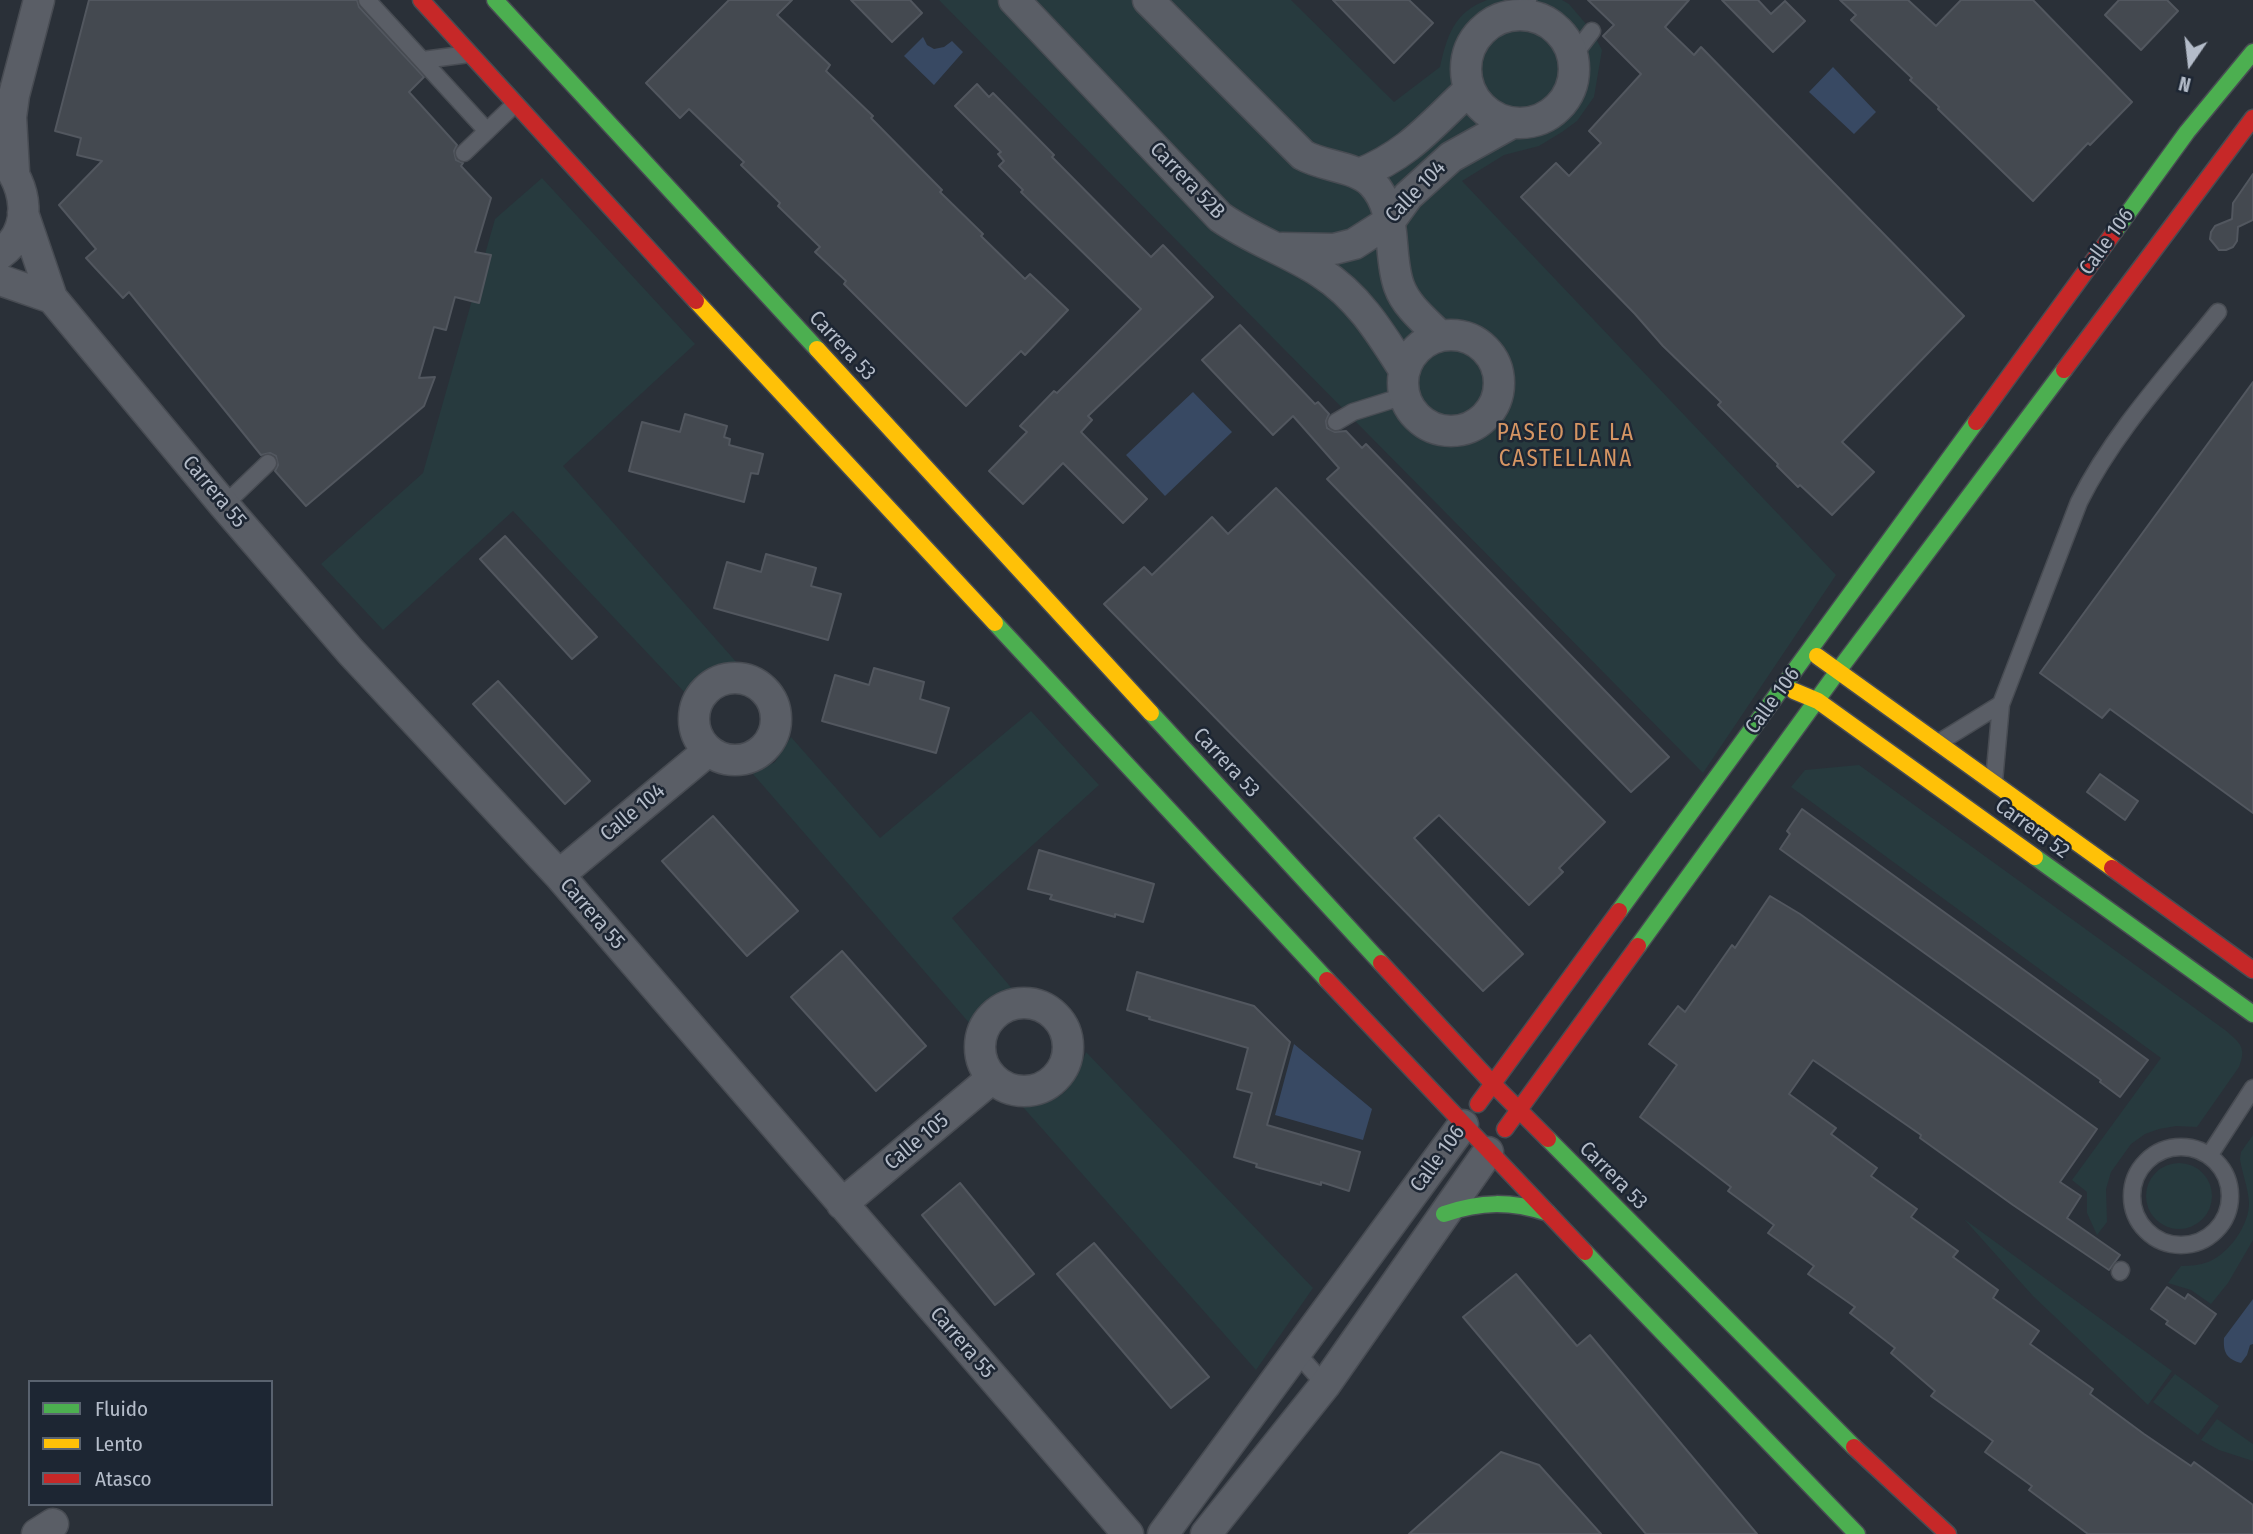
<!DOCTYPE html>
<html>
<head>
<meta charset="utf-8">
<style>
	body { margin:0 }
	#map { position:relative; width:2253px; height:1534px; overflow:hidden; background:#2a3038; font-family:"Fira Sans Condensed",sans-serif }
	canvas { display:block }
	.legend { position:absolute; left:28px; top:1380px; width:245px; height:126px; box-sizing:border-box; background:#1d2633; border:2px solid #59626f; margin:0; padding:9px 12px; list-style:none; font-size:21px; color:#b4bcc9 }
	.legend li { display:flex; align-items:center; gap:14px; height:35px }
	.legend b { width:35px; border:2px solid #59626f }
	.north { position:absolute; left:2155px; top:28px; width:70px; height:70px; -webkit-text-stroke:5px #1d2633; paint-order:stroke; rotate:194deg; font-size:19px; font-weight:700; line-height:28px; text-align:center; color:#b4bcc9 }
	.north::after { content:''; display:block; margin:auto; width:24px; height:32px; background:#b4bcc9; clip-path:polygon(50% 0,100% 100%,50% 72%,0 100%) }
</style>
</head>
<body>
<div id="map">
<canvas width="2253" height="1534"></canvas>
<ul class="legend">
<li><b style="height:9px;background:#4caf50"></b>Fluido</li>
<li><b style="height:9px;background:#ffc107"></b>Lento</li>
<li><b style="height:9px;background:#c62828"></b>Atasco</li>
</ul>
<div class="north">N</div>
</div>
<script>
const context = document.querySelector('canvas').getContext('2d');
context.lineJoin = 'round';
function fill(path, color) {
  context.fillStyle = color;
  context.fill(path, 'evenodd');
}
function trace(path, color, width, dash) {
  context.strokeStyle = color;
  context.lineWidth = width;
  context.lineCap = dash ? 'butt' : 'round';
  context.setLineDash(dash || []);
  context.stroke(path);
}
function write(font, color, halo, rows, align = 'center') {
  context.font = font + ' "Fira Sans Condensed",sans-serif';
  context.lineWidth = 5;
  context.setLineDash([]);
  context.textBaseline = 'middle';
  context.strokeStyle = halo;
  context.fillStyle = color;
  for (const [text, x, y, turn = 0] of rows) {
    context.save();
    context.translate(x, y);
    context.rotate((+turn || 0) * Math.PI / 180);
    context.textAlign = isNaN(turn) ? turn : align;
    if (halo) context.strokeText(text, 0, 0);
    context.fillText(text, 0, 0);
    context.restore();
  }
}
fill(new Path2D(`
	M939 0H1291L1394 102 1440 67C1447 36 1454 12 1487 0H1562L1569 4 1592 31 1602 50 1594 97 1577 121 1562 132 1539 146 1504 155 1462 181 1836 575 1703 773Z
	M542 178 695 344 563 466 738 664C717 668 701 679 689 697L513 511 383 630 321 564 423 473 495 219Z
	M1031 711 1099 785 952 918 1014 991C993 999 982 1005 971 1025L753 774 775 762 791 737 880 838Z
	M1859 765 2225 1030C2240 1043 2247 1047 2239 1067L2197 1127 2176 1126 2159 1129 2145 1134 2131 1144 2111 1172 2106 1189 2107 1222 2097 1235 2087 1213V1192L2072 1180 2161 1058 1791 787 1805 770Z
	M1086 1052 1313 1288 1256 1370 1022 1106C1065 1104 1072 1088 1086 1052Z
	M2253 1135V1240L2228 1283 2211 1304 2191 1290 2168 1283 2181 1266C2191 1266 2199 1265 2208 1262 2229 1254 2250 1224 2249 1202 2248 1187 2242 1173 2240 1159L2241 1152Z
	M2146 1196a33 33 0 1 1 66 0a33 33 0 1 1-66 0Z
	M1964 1219 2172 1371 2148 1405 2033 1296Z
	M2175 1374 2219 1406 2198 1435 2153 1402Z
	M2217 1419 2253 1444V1461L2219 1450 2201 1440Z`), '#273a3e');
fill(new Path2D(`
	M923 37 927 45 934 49 944 47 952 41 963 52 934 85 904 56Z
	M1833 67 1876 112 1854 134 1809 92Z
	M1193 392 1232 432 1165 496 1126 455Z
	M1294 1044 1372 1109 1363 1140 1275 1115Z
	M2253 1299V1344L2250 1345 2247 1355 2241 1363C2227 1359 2223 1353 2224 1338Z`), '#384963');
const building = new Path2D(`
	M89 0H357L359 7 424 77 409 92 457 145 454 151 456 160 463 163 461 166 491 198 475 252 491 255 479 303 455 297 446 330 434 327 419 378 435 377 424 406 306 506 275 471 278 465 276 456 270 453 261 455 129 292 123 298 86 258 96 249 59 205 102 161 77 155 81 138 55 131Z
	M729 0H792L777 15 830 65 826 71 873 116 871 118 942 190 940 192 983 234 981 236 1025 279 1030 274 1068 310 1025 355 1021 351 966 406 844 284 846 281 815 252 820 247 778 206 780 203 741 165 744 162 689 109 680 118 646 83Z
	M851 0H910L922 13 892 42Z
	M1333 0H1409L1433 23 1394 63Z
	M1588 0H1689L1665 27 1694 55 1701 47 1964 316 1842 442 1874 472 1832 515 1800 485 1798 487 1777 466 1778 464 1718 405 1721 402 1663 346 1635 314 1521 197 1556 163 1569 176 1601 143 1589 131 1641 74 1603 36 1614 25Z
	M1722 0H1758L1771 14 1785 1 1805 21 1773 52Z
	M1840 0H1908L1936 26 1961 0H2033L2132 102 2090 145 2088 143 2033 201 1938 109 1939 107 1910 80 1912 78 1851 20 1856 15Z
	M2119 0H2167L2178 11 2141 50 2105 15Z
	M977 84 989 97 993 93 1054 155 1052 157 1151 257 1163 245 1213 297 1088 416 1092 420 1081 432 1147 499 1123 523 1063 463 1023 504 989 471 1027 432 1020 426 1054 391 1057 393 1141 309 1021 192 1023 190 999 166 1004 161 998 154 1001 152 955 106Z
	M2253 174V220L2238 227 2237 241 2233 247 2226 250H2219L2210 239 2211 232 2215 226 2232 219 2233 203Z
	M1240 325 1315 404 1318 402 1329 414 1326 421 1327 428 1335 432 1346 431 1362 448 1366 444 1669 757 1631 792 1327 479 1339 468 1293 416 1273 435 1202 360Z
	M2253 382V813L2110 709 2102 718 2040 673Z
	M685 414 727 426 724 437 730 439 729 445 763 454 758 474 751 473 744 502 629 471 642 422 680 432Z
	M1276 488 1605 822 1559 868 1563 872 1529 905 1439 815 1414 838 1523 954 1483 991 1104 604 1144 567 1152 575 1212 517 1228 534Z
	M505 536 597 637 572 659 480 559Z
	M766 554 816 568 811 586 841 594 828 640 714 608 727 562 761 572Z
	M874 668 924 682 920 699 949 708 936 753 822 721 835 675 869 685Z
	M498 681 590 781 565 804 473 704Z
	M2100 774 2138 801 2125 820 2087 792Z
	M1802 809 2148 1060 2120 1097 2100 1082 2101 1080 1780 849 1790 834 1787 831Z
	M713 816 798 911 747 956 662 861Z
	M1039 850 1154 884 1143 922 1115 914V917L1050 899 1052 895 1028 889Z
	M1770 896 1800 914 2097 1129 2060 1182 2081 1196 2067 1218 2120 1255 2109 1270 2013 1205 1920 1138 1921 1135 1813 1060 1789 1094 1836 1128 1831 1134 1877 1168 1871 1176 1917 1209 1911 1217 1958 1251 1953 1257 1998 1290 1993 1298 2039 1331 2030 1344 2093 1389 2090 1394 2144 1434 2191 1466 2194 1462 2253 1505V1534H2088L2029 1490 2032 1486 1985 1452 1993 1441 1931 1396 1935 1391 1891 1353 1895 1348 1850 1313 1855 1307 1808 1274 1814 1266 1768 1233 1774 1225 1728 1191 1731 1187 1640 1117 1677 1065 1649 1044 1678 1006 1685 1012 1732 945 1735 948Z
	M842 951 926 1046 876 1091 791 997Z
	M1137 972 1254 1006 1290 1042 1267 1125 1360 1152 1349 1191 1321 1182V1185L1256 1167 1257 1164 1234 1157 1252 1093 1237 1089 1248 1048 1149 1019 1150 1017 1127 1010Z
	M960 1183 1034 1274 995 1305 922 1215Z
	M1094 1243 1209 1377 1171 1408 1057 1274Z
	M1516 1274 1577 1346 1590 1335 1757 1534H1646L1463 1317Z
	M2167 1287 2185 1299 2188 1294 2216 1314 2195 1344 2166 1324 2168 1321 2151 1309Z
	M1501 1452 1539 1465 1601 1534H1409Z`);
fill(building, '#444950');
trace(building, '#52575f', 2);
const lane = new Path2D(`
	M367 0 487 131
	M1527 15 1528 0
	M1573 56 1592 31
	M423 60 469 54
	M464 153 515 104
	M1336 422 1353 412 1404 396
	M224 505 268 463
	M1938 743 2001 704
	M1994 781 2001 704 2079 502C2114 432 2169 373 2218 312
	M2132 1196a49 49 0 1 1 98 0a49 49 0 1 1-98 0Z
	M2209 1156 2253 1088
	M2120 1272 2121 1270
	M1297 1353 1325 1385`);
const street = new Path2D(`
	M1014 0 1220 217C1251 239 1287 251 1320 272 1358 296 1380 332 1404 370
	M1148 0 1303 155C1324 167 1355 166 1372 183 1399 211 1387 253 1399 286 1406 306 1425 321 1440 336
	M1466 69a54 54 0 1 1 108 0a54 54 0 1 1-108 0Z
	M14 171 11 117 14 95 39 0
	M1359 174C1409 154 1431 125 1469 90
	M23 213 52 298 224 505 351 652 559 875 1128 1534
	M1282 248 1334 249 1354 244 1390 221 1408 196 1451 157 1512 123
	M0 254C35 229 27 185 1 157
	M0 280 52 298
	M1403 383a48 48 0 1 1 96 0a48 48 0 1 1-96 0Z
	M694 719a41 41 0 1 1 82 0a41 41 0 1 1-82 0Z
	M559 875 708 751
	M980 1047a44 44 0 1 1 88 0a44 44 0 1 1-88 0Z
	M842 1204 991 1079
	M37 1534 53 1524
	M1163 1534 1463 1125
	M1206 1534 1325 1385 1488 1152`);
const fast = new Path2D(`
	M495 0 817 349
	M2115 231 2187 132 2253 52
	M995 623 1327 980
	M1151 713 1381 963
	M2035 857 2253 1014
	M1619 911 1976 422
	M1638 946 1838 671 2064 370
	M1548 1139 1854 1447
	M1444 1214C1481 1201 1511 1201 1548 1213
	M1585 1252 1857 1534`);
const slow = new Path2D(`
	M696 301 995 623
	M817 349 1151 713
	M1817 656 2112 868
	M1794 691 1818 701 2035 857`);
const jam = new Path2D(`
	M421 0 696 301
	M2064 370 2253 118
	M1976 422 2115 231
	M2112 868 2253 970
	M1381 963 1493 1084 1548 1139
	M1327 980 1585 1252
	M1478 1104 1619 911
	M1505 1129 1638 946
	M1854 1447 1948 1534`);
trace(lane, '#484c53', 19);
trace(street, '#484c53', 33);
trace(fast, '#484c53', 19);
trace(slow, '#484c53', 19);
trace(jam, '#484c53', 19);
trace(lane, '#5a5e66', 16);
trace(street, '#5a5e66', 30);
trace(fast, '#4caf50', 16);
trace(slow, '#ffc107', 16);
trace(jam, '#c62828', 16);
write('21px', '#b4bcc9', '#1d2633', [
	["Carrera 52B",1187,181,46],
	["Calle 104",1416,192,-46],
	["Calle 106",2107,242,-54],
	["Carrera 53",842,346,47],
	["Carrera 55",214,492,50],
	["Calle 106",1773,701,-54],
	["Carrera 53",1226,763,47],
	["Calle 104",633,813,-40],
	["Carrera 52",2032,829,36],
	["Carrera 55",592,914,49],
	["Calle 105",917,1142,-40],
	["Calle 106",1438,1159,-54],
	["Carrera 53",1613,1176,45],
	["Carrera 55",962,1343,49]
]);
context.letterSpacing = '2px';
write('23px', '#d59563', '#1d2633', [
	["PASEO DE LA",1566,434],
	["CASTELLANA",1566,460]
]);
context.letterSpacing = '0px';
</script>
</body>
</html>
